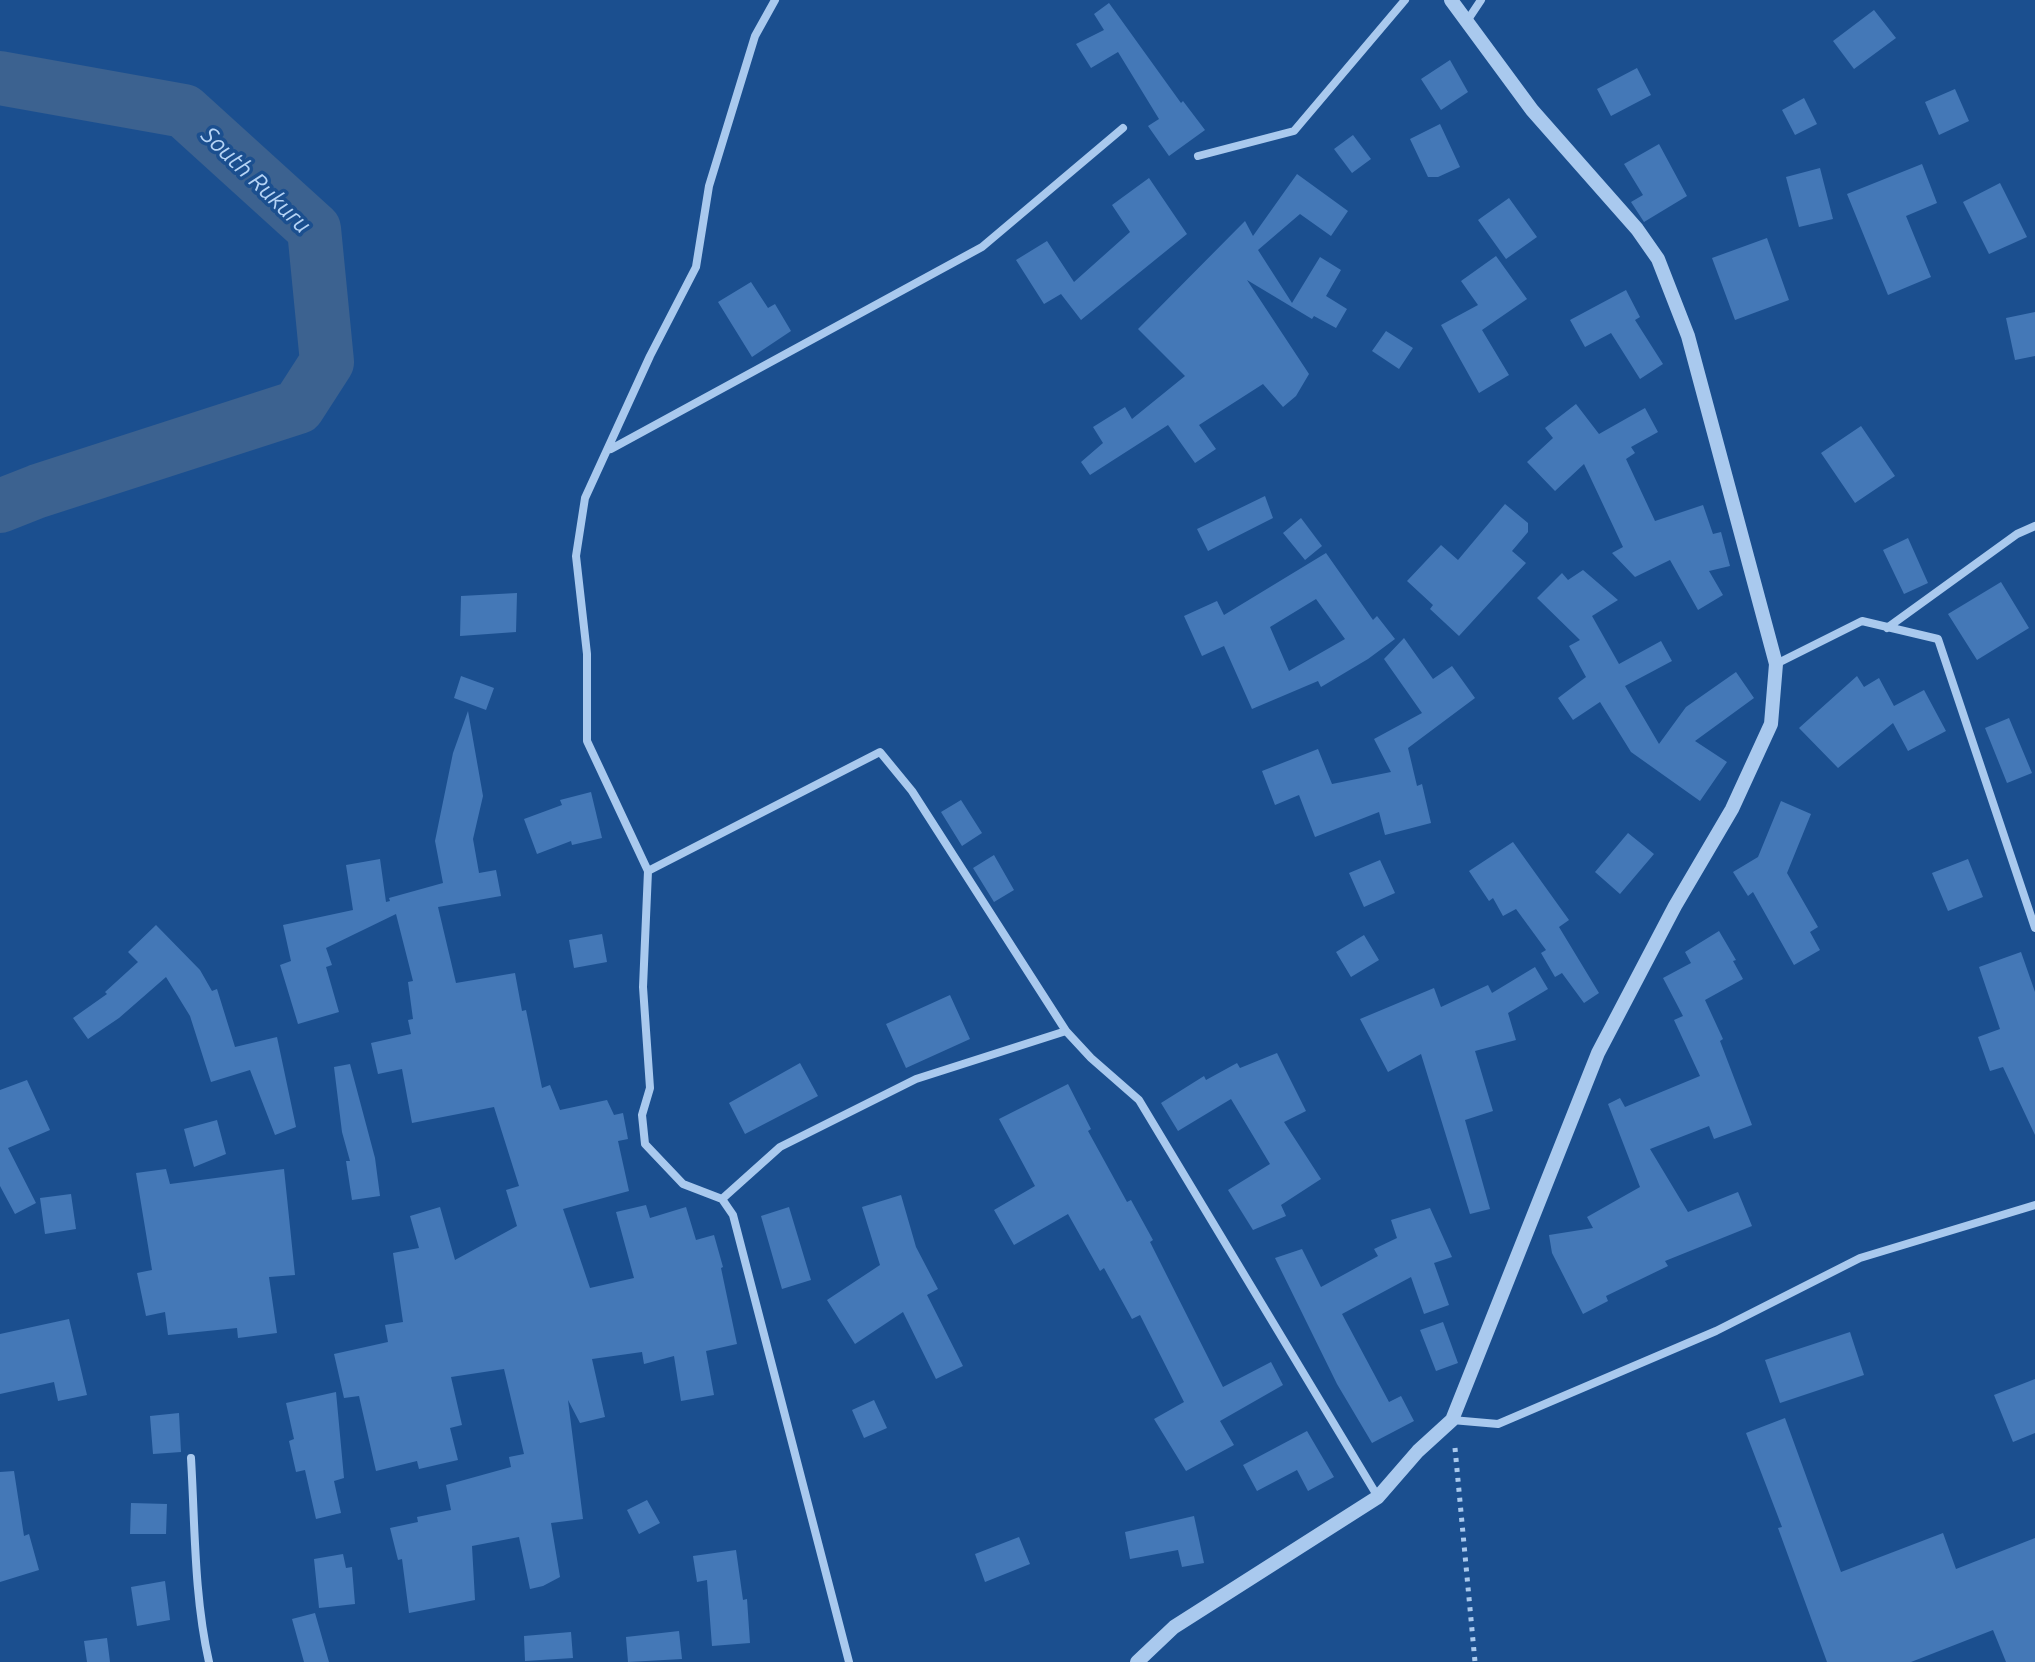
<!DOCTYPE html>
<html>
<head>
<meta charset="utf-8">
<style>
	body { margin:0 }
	canvas { display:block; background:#1b4f8f }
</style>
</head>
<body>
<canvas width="2035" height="1662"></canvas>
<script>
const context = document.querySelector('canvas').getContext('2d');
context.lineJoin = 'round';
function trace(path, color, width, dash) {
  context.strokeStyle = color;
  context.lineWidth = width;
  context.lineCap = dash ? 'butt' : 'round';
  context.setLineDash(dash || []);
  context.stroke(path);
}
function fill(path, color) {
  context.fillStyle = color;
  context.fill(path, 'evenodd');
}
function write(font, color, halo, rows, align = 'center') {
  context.font = font + ' Ubuntu,sans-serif';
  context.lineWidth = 7;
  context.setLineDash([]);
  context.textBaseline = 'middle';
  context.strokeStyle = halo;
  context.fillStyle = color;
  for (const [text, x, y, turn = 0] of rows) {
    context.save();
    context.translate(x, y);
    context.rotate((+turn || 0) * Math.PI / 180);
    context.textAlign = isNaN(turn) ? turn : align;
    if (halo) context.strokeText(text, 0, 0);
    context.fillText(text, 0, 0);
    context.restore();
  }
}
trace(new Path2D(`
	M0 78 184 111 314 229 327 362 298 407 38 491 0 506`), '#3c6290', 54);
fill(new Path2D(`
	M1109 3 1181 103 1183 101 1205 130 1169 156 1148 126 1159 119 1118 52 1091 68 1076 44 1104 30 1094 14Z
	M1874 10 1896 38 1854 69 1833 41Z
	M1450 60 1468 92 1441 110 1421 79Z
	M1637 68 1651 95 1611 116 1597 89Z
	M1955 89 1969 121 1939 135 1925 102Z
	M1804 98 1817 124 1795 135 1782 110Z
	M1440 124 1460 167 1438 177H1428L1410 139Z
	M1353 135 1371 159 1352 173 1334 149Z
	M1659 144 1687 196 1644 222 1631 202 1643 195 1624 164Z
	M1922 164 1937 203 1906 216 1931 277 1888 295 1847 194Z
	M1820 168 1833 219 1799 227 1786 177Z
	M1297 174 1348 211 1331 236 1300 214 1258 250 1292 303 1320 257 1341 270 1326 296 1347 309 1336 328 1314 316 1312 319 1247 280 1309 374 1296 396 1283 407 1263 384 1199 425 1216 449 1195 463 1168 425 1090 475 1081 462 1103 443 1093 427 1125 407 1132 419 1185 376 1138 329 1245 221 1253 236Z
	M1149 178 1187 234 1081 320 1061 294 1044 304 1016 260 1047 241 1074 282 1130 232 1112 205Z
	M2000 183 2027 237 1989 254 1963 202Z
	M1509 198 1537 237 1506 259 1478 220Z
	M1767 238 1789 300 1735 320 1712 258Z
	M1496 256 1527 299 1482 330 1509 375 1479 393 1441 325 1478 305 1461 281Z
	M751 282 768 308 775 304 791 331 752 357 718 302Z
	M1626 290 1640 317 1635 320 1663 364 1640 379 1611 333 1585 347 1570 320Z
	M2035 312V356L2015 360 2006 318Z
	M1386 331 1413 348 1399 369 1372 351Z
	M1576 404 1599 434 1645 408 1658 432 1631 447 1635 453 1626 459 1655 521 1703 505 1713 534 1721 532 1730 566 1709 571 1723 595 1698 610 1670 560 1635 577 1612 553 1623 547 1584 464 1555 491 1527 462 1553 438 1545 428Z
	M1861 426 1895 476 1855 503 1821 453Z
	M1265 496 1273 518 1208 551 1197 529Z
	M1505 504 1528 523V532L1512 551 1526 563 1459 636 1430 609 1433 605 1407 581 1441 545 1458 560Z
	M1301 518 1322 546 1305 560 1283 533Z
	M1908 538 1928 583 1904 594 1883 550Z
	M1326 553 1373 620 1377 616 1395 639 1368 659 1321 687 1318 681 1252 709 1224 646 1202 656 1184 616 1217 601 1224 615ZM1316 599 1345 639 1289 671 1270 627Z
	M1583 570 1618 600 1592 616 1619 664 1661 641 1672 661 1625 686 1659 744 1686 707 1736 672 1754 698 1695 741 1727 762 1700 801 1631 752 1600 702 1573 720 1558 698 1586 677 1569 646 1580 640 1537 598 1562 573 1568 580Z
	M2001 582 2029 628 1977 660 1948 614Z
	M517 593 516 632 460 636 461 596Z
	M1404 638 1433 679 1452 666 1475 698 1408 748 1417 786 1422 784 1431 823 1385 835 1379 812 1315 837 1299 795 1275 805 1262 771 1318 749 1332 784 1391 772 1374 739 1422 713 1384 659Z
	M461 676 494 688 486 710 454 698Z
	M1857 676 1864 687 1879 678 1894 706 1924 690 1946 731 1908 751 1893 723 1838 768 1799 728Z
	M468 711 483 796 473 839 479 873 496 870 501 896 438 907 456 983 515 973 522 1011 526 1010 542 1088 550 1085 560 1110 607 1100 614 1115 623 1113 628 1139 618 1141 629 1191 563 1209 590 1288 634 1278 616 1212 646 1205 650 1218 686 1207 696 1240 714 1235 723 1267 721 1268 737 1344 706 1351 714 1395 681 1401 674 1356 644 1364 642 1352 592 1359 605 1417 580 1423 568 1400 583 1519 551 1523 560 1577 543 1586 530 1589 519 1537 472 1546 475 1600 409 1613 402 1559 398 1560 390 1528 418 1522 417 1517 451 1510 446 1485 511 1467 509 1457 524 1454 504 1369 451 1377 462 1425 450 1428 458 1460 419 1469 417 1461 376 1471 359 1396 344 1398 334 1354 388 1342 385 1325 403 1322 393 1253 419 1248 410 1216 440 1207 455 1260 517 1226 506 1190 519 1186 494 1107 412 1123 402 1069 378 1074 371 1043 411 1034 408 1020 413 1019 408 982 413 981 396 914 326 948 332 965 326 967 339 1012 298 1024 280 965 291 961 283 925 353 910 346 865 380 859 386 902 390 901 389 898 443 883 435 841 453 753Z
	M2009 718 2032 773 2007 783 1985 728Z
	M591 792 602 838 572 845 571 841 537 854 524 819 562 805 560 800Z
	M961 800 982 833 962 846 941 812Z
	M1781 801 1811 814 1787 873 1818 927 1810 932 1820 950 1794 965 1753 892 1748 896 1733 872 1758 857Z
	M1628 833 1654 854 1620 894 1595 872Z
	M1513 842 1569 920 1559 927 1599 993 1584 1003 1562 973 1555 977 1541 953 1546 950 1516 909 1503 916 1493 898 1489 901 1469 871Z
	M994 855 1014 890 994 902 973 868Z
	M1968 859 1983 897 1948 911 1932 873Z
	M1380 860 1395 893 1364 907 1349 873Z
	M156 925 200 970 212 991 217 989 235 1047 277 1037 296 1127 275 1135 250 1070 211 1082 190 1016 166 977 119 1018 88 1039 73 1018 107 994 105 992 138 962 128 952Z
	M1719 931 1736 960 1733 961 1743 979 1705 1000 1723 1039 1720 1041 1752 1125 1714 1139 1709 1126 1650 1149 1688 1212 1738 1192 1752 1226 1665 1261 1668 1266 1606 1296 1608 1301 1583 1314 1552 1253 1549 1235 1593 1228 1587 1217 1640 1187 1608 1104 1620 1098 1625 1107 1700 1076 1674 1020 1683 1016 1663 978 1691 963 1685 952Z
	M602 934 607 962 574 968 569 940Z
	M1364 935 1379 960 1351 977 1336 952Z
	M2021 952 2035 992V1135L2003 1067 1990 1071 1978 1037 2000 1029 1979 967Z
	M1535 967 1548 989 1508 1013 1516 1040 1475 1051 1493 1111 1465 1120 1490 1209 1470 1214 1421 1054 1388 1072 1360 1019 1434 988 1441 1007 1488 985 1492 993Z
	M950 995 970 1039 906 1068 886 1024Z
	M1277 1053 1306 1111 1284 1122 1321 1179 1281 1205 1286 1216 1253 1230 1228 1190 1270 1164 1231 1099 1178 1131 1161 1103 1204 1076 1206 1080 1237 1063 1240 1068Z
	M800 1063 818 1096 745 1134 729 1103Z
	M350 1064 375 1158 380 1196 352 1200 346 1161H350L342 1132 334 1067Z
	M27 1080 50 1130 8 1148 36 1203 15 1214 0 1186V1090Z
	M1068 1084 1091 1129 1088 1131 1127 1202 1131 1200 1153 1240 1150 1242 1223 1387 1271 1362 1283 1385 1220 1421 1234 1445 1186 1471 1154 1419 1184 1402 1140 1315 1132 1319 1104 1268 1100 1271 1068 1214 1014 1245 994 1210 1035 1186 999 1119Z
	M217 1120 226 1154 194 1167 184 1129Z
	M166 1169 170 1184 284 1169 295 1275 269 1277 277 1333 238 1338 237 1328 168 1335 165 1312 146 1316 137 1273 152 1270 136 1173Z
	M71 1194 76 1229 45 1234 40 1198Z
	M901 1195 916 1247 938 1289 927 1295 963 1366 936 1379 903 1312 855 1344 827 1300 880 1265 862 1207Z
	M789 1207 811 1280 782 1289 761 1216Z
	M1430 1208 1452 1257 1434 1263 1449 1305 1424 1314 1411 1277 1342 1314 1389 1402 1401 1396 1414 1421 1372 1443 1337 1384 1275 1258 1302 1249 1321 1287 1378 1256 1374 1249 1397 1238 1391 1220Z
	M69 1319 87 1395 58 1401 54 1382 0 1394V1334Z
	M1443 1322 1458 1363 1436 1371 1420 1330Z
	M1850 1332 1864 1375 1780 1403 1765 1360Z
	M2035 1379V1433L2013 1442 1994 1395Z
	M336 1392 344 1478 334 1481 341 1513 316 1519 305 1470 296 1472 289 1441 294 1439 286 1403Z
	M874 1400 887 1428 864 1438 852 1410Z
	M179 1413 181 1452 153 1454 150 1416Z
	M1785 1418 1841 1572 1943 1533 1956 1569 2035 1538V1662H2006L1993 1630 1911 1662H1827L1778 1528 1782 1527 1746 1433Z
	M1307 1431 1334 1477 1308 1491 1297 1470 1257 1491 1243 1465Z
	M14 1471 24 1536 29 1534 39 1570 0 1582V1472Z
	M647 1500 660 1523 639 1534 627 1510Z
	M131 1503 167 1504 166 1534H130Z
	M1194 1516 1204 1563 1182 1567 1178 1550 1130 1559 1125 1532Z
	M1019 1537 1030 1564 985 1582 975 1554Z
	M736 1550 743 1600 747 1599 750 1643 712 1646 707 1580 697 1582 693 1556Z
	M343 1554 346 1568 352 1567 355 1604 319 1608 314 1559Z
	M165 1581 170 1620 137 1626 131 1587Z
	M315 1613 329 1662H304L292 1619Z
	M679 1631 682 1659 628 1662 626 1637Z
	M571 1632 573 1658 525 1661 524 1636Z
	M107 1638 110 1662H87L84 1641Z`), '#4478b7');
trace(new Path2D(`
	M1455 1448 1475 1662`), '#a9c9ee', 5, [4, 6]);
trace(new Path2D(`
	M775 0 755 36 709 186 696 267 650 356 585 498 576 556 587 654V741L648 871 643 987 650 1088 642 1115 645 1144 683 1184 722 1199 733 1215 849 1662
	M1467 21 1481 0
	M1198 156 1294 131 1405 0
	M611 449 982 247 1123 128
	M1887 628 2017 534 2035 526
	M1776 664 1862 621 1938 639 2035 928
	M648 871 880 752 912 791 1066 1031 1091 1058 1139 1100 1378 1497
	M722 1199 780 1147 916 1079 1066 1031
	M1452 1420 1498 1424 1716 1331 1860 1258 2035 1205
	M191 1458C195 1525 194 1596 209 1662`), '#a9c9ee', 8);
trace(new Path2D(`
	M1137 1662 1174 1627 1378 1497 1418 1451 1452 1420 1598 1053 1675 906 1732 809 1771 724 1776 664 1688 336 1658 259 1637 229 1532 110 1451 0`), '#a9c9ee', 14);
write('italic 24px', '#b5d3f5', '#1b4f8f', [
	["South Rukuru",256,180,44]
]);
</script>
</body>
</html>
